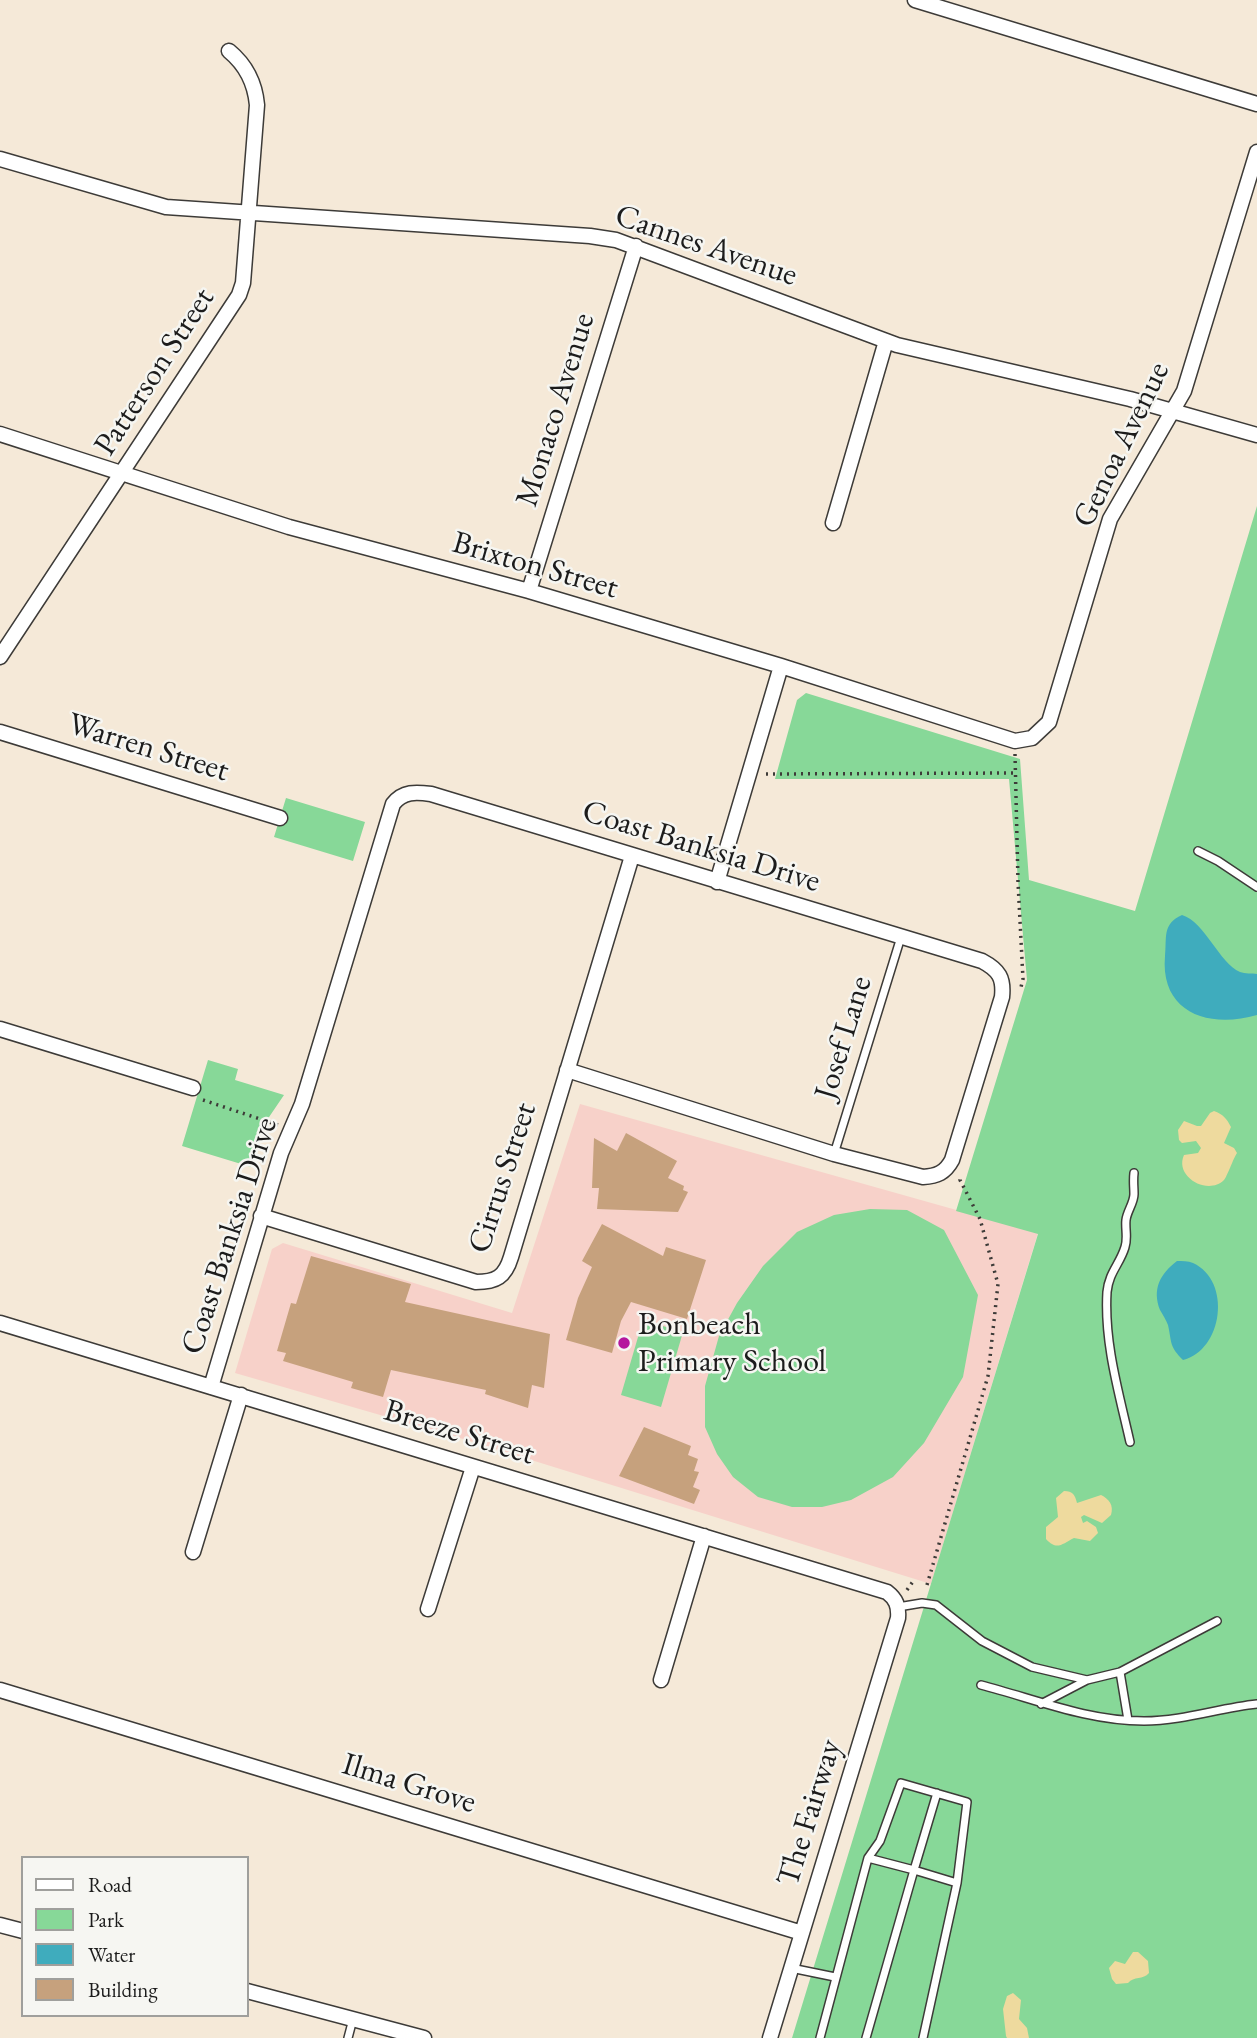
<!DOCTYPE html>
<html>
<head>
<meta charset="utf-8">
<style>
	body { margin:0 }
	#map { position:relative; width:1257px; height:2038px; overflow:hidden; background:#f5e9d8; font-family:"EB Garamond",serif }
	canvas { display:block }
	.legend { position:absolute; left:21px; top:1856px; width:228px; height:161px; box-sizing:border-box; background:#f6f6f2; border:2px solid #9f9f9c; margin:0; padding:9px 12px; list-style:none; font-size:21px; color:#1c1c1c }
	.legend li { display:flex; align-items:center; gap:14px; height:35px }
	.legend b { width:35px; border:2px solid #9f9f9c }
</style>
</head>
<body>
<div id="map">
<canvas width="1257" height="2038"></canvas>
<ul class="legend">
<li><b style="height:9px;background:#fff"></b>Road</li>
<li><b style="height:19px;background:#87d898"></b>Park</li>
<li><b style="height:19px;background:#3facbd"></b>Water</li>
<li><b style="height:19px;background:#c6a17d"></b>Building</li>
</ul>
</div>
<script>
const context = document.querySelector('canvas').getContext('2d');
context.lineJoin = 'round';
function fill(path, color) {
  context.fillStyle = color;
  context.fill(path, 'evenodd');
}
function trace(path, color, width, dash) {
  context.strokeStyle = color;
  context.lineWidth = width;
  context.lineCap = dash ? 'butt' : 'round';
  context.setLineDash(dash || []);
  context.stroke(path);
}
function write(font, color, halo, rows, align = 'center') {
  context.font = font + ' "EB Garamond",serif';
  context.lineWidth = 5;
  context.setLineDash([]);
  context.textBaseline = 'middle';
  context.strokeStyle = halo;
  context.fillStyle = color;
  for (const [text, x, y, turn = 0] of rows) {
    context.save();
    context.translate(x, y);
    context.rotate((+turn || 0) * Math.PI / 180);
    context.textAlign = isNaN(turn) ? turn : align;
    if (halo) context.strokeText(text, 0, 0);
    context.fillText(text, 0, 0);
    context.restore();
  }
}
fill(new Path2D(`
	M580 1104 1038 1233 931 1584 470 1441 235 1373 272 1249 283 1243 512 1313Z`), '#f7d1c9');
fill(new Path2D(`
	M1257 506V2038H792L1038 1234 956 1211 1027 980 1009 779H775L797 700 806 693 1020 759 1029 880 1135 911Z
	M286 798 365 822 353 861 274 837Z
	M208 1060 238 1069 235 1080 284 1095 265 1123 251 1167 182 1146Z
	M870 1209 907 1210 944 1230 978 1295 963 1377 924 1443 893 1477 851 1500 822 1507H792L758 1497 733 1477 717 1454 705 1427V1386L719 1336 737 1303 763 1266 797 1232 834 1215Z
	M643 1320 683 1332 661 1407 621 1395Z`), '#87d898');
fill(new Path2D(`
	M1214 1111C1223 1114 1227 1119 1231 1127L1224 1143 1234 1148 1237 1153C1233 1159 1227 1177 1224 1180 1208 1196 1174 1177 1184 1155L1198 1153 1201 1148 1196 1141 1182 1143 1179 1140 1178 1130 1184 1121 1197 1126H1201L1210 1113Z
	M1064 1491C1073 1491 1075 1495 1077 1503L1101 1495C1109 1499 1114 1505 1111 1515L1102 1523 1084 1515 1081 1517 1083 1523 1087 1521 1096 1527 1098 1533 1090 1541 1074 1538C1062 1544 1057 1551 1046 1539V1527L1058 1517 1056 1498Z
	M1133 1952H1138L1148 1961 1149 1973C1143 1980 1134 1976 1128 1983L1116 1984 1112 1979 1109 1968 1115 1961 1125 1964Z
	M1013 1993 1021 2000 1019 2019 1027 2028 1029 2038H1007L1006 2036 1003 2009 1007 1996Z`), '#eeda9e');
fill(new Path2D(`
	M1182 915C1205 922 1219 963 1240 972 1245 974 1252 973 1257 974V1015C1209 1029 1160 1013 1165 956 1167 937 1162 924 1182 915Z
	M1177 1261C1182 1261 1188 1261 1193 1263 1232 1281 1223 1350 1183 1360 1169 1346 1172 1343 1168 1325 1166 1320 1163 1315 1160 1310 1152 1289 1160 1274 1177 1261Z`), '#3facbd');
fill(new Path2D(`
	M626 1133 677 1161 668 1178 684 1186 683 1190 688 1192 678 1212 597 1209 599 1188H592L594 1138 617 1151Z
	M602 1224 663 1256 666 1247 706 1260 687 1319 631 1302 621 1321 612 1353 566 1340 578 1298 592 1267 582 1261Z
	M311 1256 411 1284 405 1302 550 1334 544 1388 532 1385 528 1408 485 1394 486 1390 391 1370 383 1397 351 1388 353 1382 283 1361 286 1353 277 1351 291 1303 296 1304Z
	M644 1427 691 1446 688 1455 698 1459 694 1471 699 1472 693 1487 700 1490 694 1504 619 1476Z`), '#c6a17d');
const lane = new Path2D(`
	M1198 851 1218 861 1257 887
	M834 1154 901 937
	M1130 1442C1119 1393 1104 1343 1107 1292 1109 1272 1120 1264 1125 1247 1128 1238 1125 1229 1126 1220 1127 1211 1134 1203 1134 1194 1134 1187 1133 1181 1134 1173
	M898 1607 922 1603 936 1605 982 1641 1032 1667 1087 1680
	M1120 1672 1128 1720
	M981 1685C1035 1699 1087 1721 1144 1721 1183 1721 1219 1708 1257 1704
	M1041 1704 1087 1680 1120 1672 1217 1621
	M937 1793 914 1870 957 1883
	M791 1968 835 1977
	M348 2038 353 2019
	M820 2038 868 1858 880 1841 901 1783 967 1802 957 1883 923 2038
	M866 2038 914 1870 868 1858`);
const street = new Path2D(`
	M915 0 1257 104
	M0 159 166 207 590 236 616 240 897 345 1130 399 1257 435
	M0 434 289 527 529 591 781 666 1015 741 1032 738 1049 722 1110 519 1184 391 1257 152
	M833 523 886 341
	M529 591 636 246
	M0 657 239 295 243 283 257 105C255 83 246 65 229 51
	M0 732 280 818
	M717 882 781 666
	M0 1029 193 1088
	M261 1216 476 1282C496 1282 505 1277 511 1257L632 856
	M0 1323 887 1592C896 1599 899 1606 898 1618L770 2038
	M211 1387 281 1153 302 1104 393 804C403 791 416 792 431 794L982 961C999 970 1004 978 1002 997L952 1160C945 1173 937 1176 923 1177L834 1154 567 1070
	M193 1552 241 1395
	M428 1609 473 1467
	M661 1680 704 1536
	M0 1690 802 1933
	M0 1925 23 1931
	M247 1991 424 2038`);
trace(lane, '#3d3b38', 10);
trace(street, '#3d3b38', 17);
trace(new Path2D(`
	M1015 754 1018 882 1023 979 1020 991
	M766 774 1015 773
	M203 1100 278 1125
	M927 1585 988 1376 998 1284 980 1219 960 1180 962 1175
	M907 1590 914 1580`), '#3d3b38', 3.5, [2, 5]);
trace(lane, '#fff', 7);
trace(street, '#fff', 14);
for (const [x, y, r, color] of [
	[624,1343,7,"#b5179e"]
]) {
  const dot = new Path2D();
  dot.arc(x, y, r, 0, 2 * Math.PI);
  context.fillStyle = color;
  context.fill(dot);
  trace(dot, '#f6f6f2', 2.5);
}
write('32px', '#1c1c1c', '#f6f6f2', [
	["Cannes Avenue",706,246,19],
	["Patterson Street",155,372,-57],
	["Monaco Avenue",556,410,-73],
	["Genoa Avenue",1122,445,-64],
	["Brixton Street",535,566,16],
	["Warren Street",148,748,17],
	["Coast Banksia Drive",701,847,17],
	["Josef Lane",844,1038,-73],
	["Cirrus Street",503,1178,-72],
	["Coast Banksia Drive",230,1236,-72],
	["Breeze Street",459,1433,17],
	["Ilma Grove",409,1784,17],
	["The Fairway",810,1813,-73]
]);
write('32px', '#1c1c1c', '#f6f6f2', [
	["Bonbeach",638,1325],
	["Primary School",638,1362]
], 'left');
</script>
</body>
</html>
